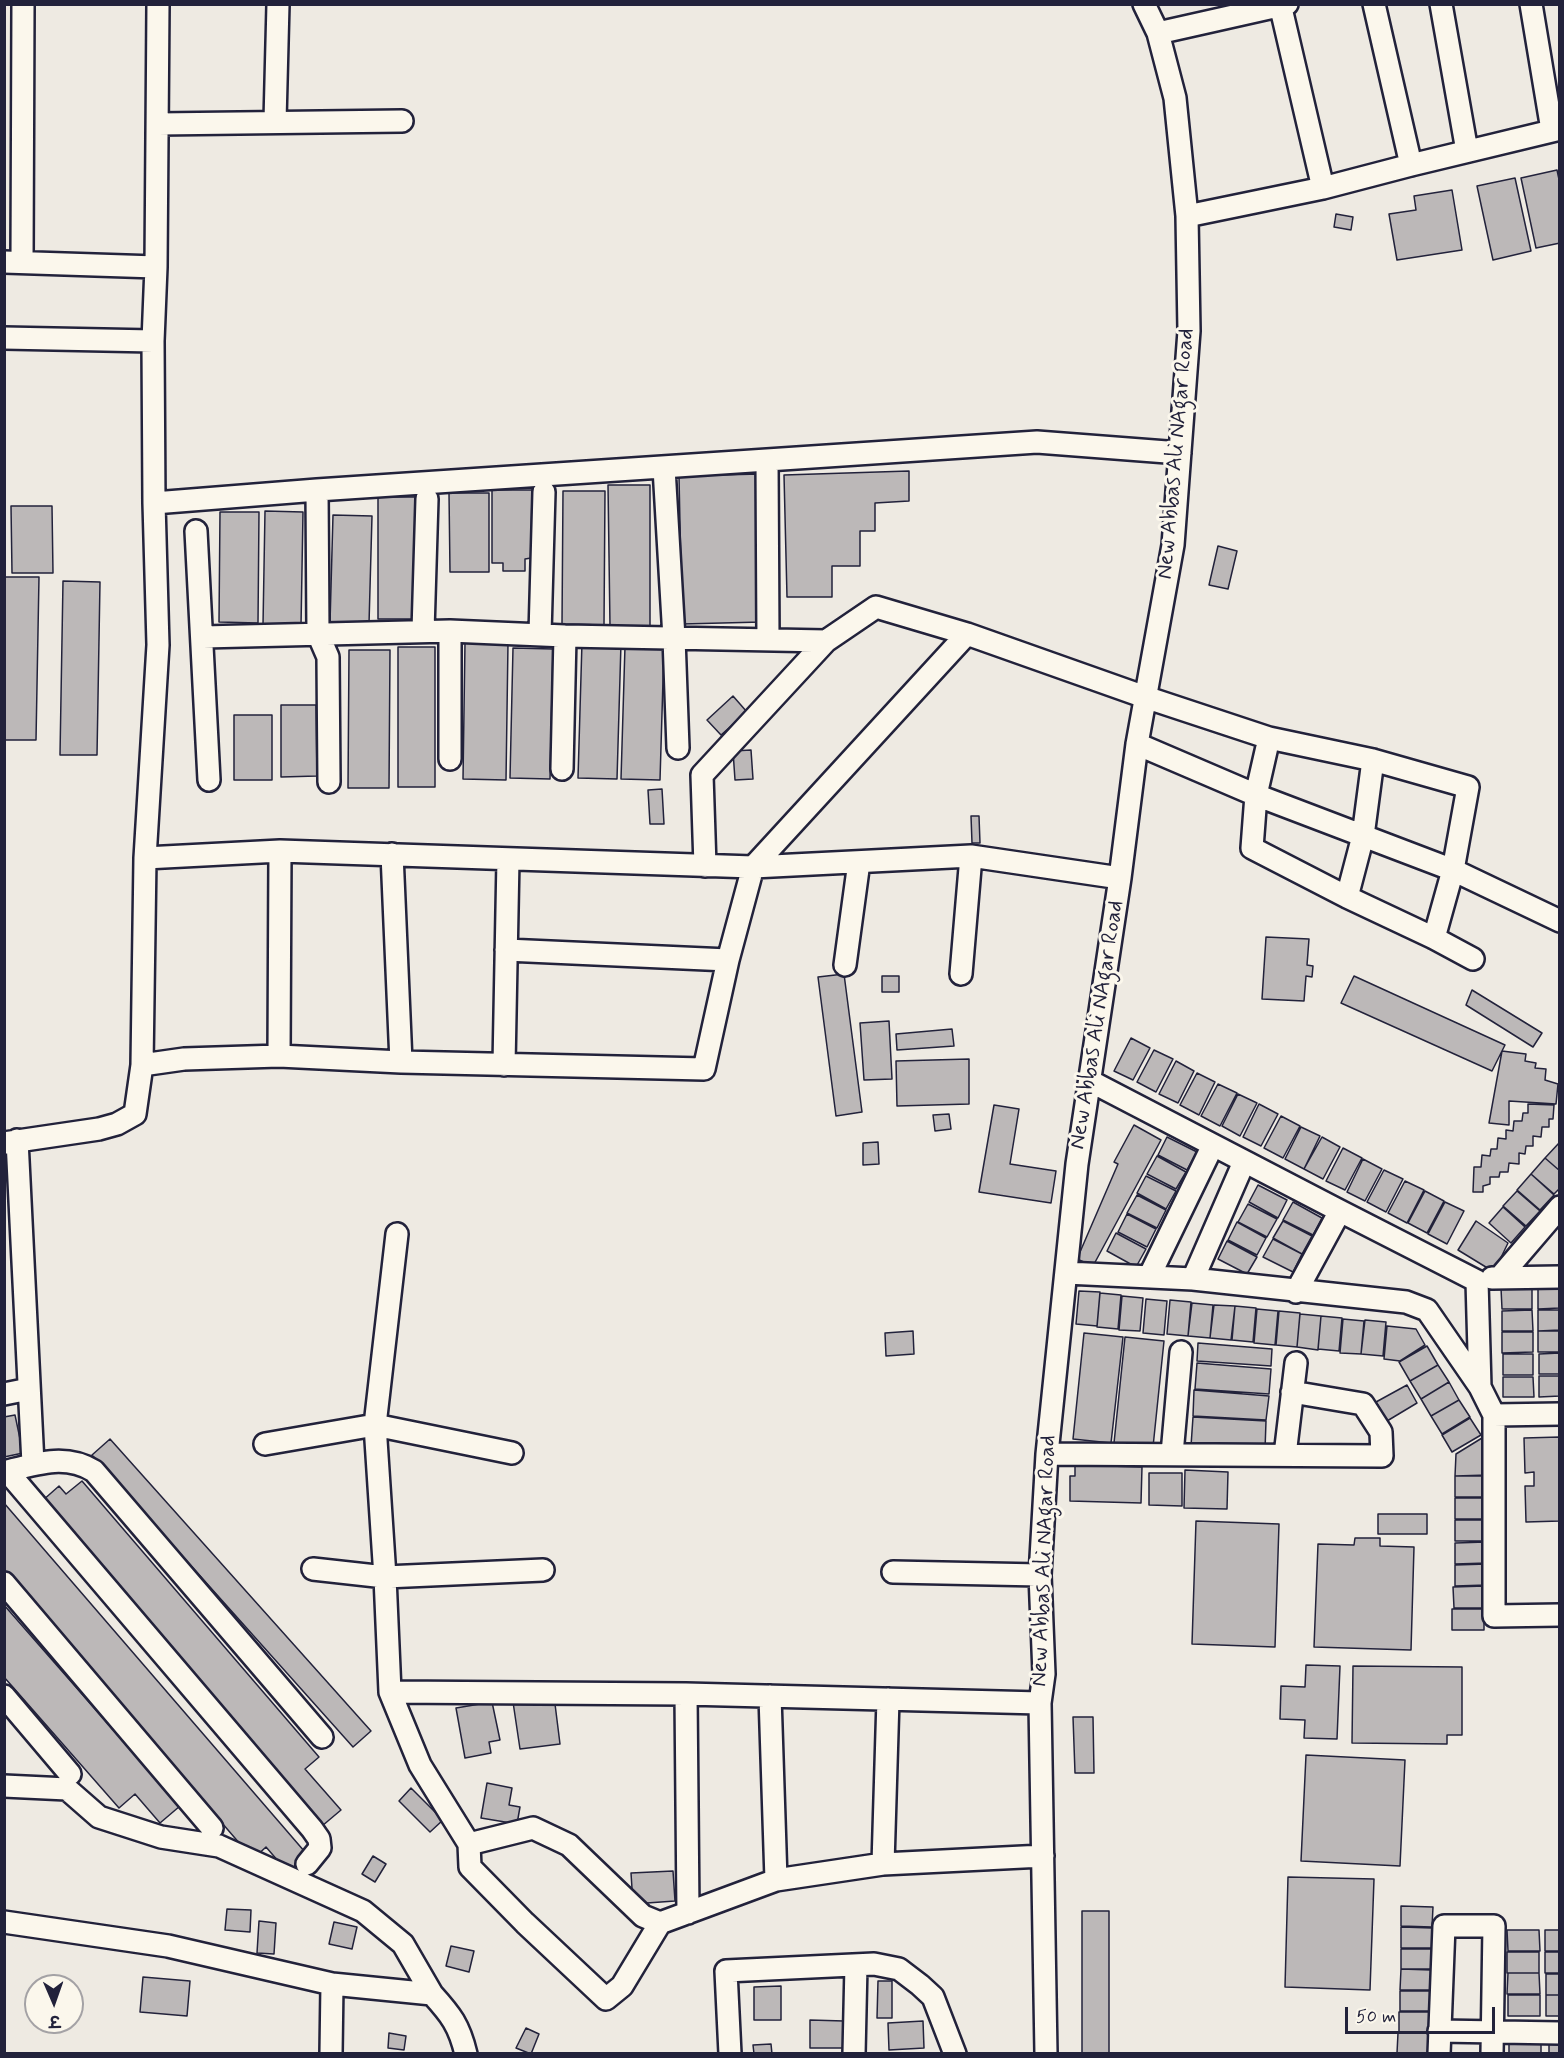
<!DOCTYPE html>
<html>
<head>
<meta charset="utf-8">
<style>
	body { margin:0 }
	#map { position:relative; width:1564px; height:2058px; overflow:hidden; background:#eeeae2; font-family:Mynerve,"Playpen Sans Deva",sans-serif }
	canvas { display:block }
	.frame { position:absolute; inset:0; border:6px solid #22223b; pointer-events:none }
	.north { position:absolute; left:24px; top:1974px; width:60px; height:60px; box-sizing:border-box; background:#fbf7ec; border:2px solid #a4a2a5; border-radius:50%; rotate:178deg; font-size:16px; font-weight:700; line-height:24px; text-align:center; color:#22223b }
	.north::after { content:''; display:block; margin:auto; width:21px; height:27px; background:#22223b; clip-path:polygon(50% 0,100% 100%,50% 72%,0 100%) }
	.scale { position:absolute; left:1345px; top:2007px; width:150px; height:27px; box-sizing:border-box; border:3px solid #22223b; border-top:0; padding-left:8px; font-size:18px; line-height:21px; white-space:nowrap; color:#22223b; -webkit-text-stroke:4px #fbf7ec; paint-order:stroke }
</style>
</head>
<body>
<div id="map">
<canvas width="1564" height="2058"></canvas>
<div class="frame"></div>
<div class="north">उ</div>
<div class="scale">50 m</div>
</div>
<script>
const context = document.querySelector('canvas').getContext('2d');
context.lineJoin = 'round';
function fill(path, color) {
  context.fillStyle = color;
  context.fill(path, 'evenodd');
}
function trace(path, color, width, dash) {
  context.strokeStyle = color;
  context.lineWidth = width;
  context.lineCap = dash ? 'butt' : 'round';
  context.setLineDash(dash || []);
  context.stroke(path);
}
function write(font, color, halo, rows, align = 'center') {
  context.font = font + ' Mynerve,sans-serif';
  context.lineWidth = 6;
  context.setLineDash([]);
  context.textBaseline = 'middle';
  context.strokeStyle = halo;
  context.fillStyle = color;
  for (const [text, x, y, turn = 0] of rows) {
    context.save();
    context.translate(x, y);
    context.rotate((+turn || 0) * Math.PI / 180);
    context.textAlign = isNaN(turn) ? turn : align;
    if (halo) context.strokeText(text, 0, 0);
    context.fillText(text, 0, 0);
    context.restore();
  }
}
const building = new Path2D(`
	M1557 170 1560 184V243L1536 248 1521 178Z
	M1515 178 1531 251 1493 260 1477 186Z
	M1452 190 1462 250 1397 260 1389 214 1416 210 1414 196Z
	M1336 214 1353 217 1351 230 1334 227Z
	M909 471V501L875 503V531H860V566H832V597H787L784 475Z
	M760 474 762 622 682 624 679 476Z
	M608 485H650V626H610Z
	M492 490H532L531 558 525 559V571H503V563H492Z
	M563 491H605L604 625 562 624Z
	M449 493H489V572H450Z
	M378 497H417V619H378Z
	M11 506H52L53 573H12Z
	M265 511 303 512 301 626 263 625Z
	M220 512H259L258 623 219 622Z
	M333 515 372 516 369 624 330 623Z
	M1218 546 1237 551 1228 589 1209 585Z
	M4 577H39L36 740H4Z
	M63 581 100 582 97 755H60Z
	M465 642 508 643 506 780 463 779Z
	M582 642 621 643 617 779 578 778Z
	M625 646 664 647 660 780 621 779Z
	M398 647H435V787H398Z
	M513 648 553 649 550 779 510 778Z
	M349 650H390L389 788H348Z
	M733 696 747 712 721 735 707 720Z
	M281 705H316L317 776 281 777Z
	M234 715H272V780H234Z
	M751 750 753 779 735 780 733 751Z
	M662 789 664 824H650L648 790Z
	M971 816H979L980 843H972Z
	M1266 937 1309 939 1307 965 1313 966 1312 977 1306 976 1304 1001 1262 999Z
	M844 974 862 1112 836 1116 818 977Z
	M882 976H899V992H882Z
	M1354 976 1505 1045 1492 1071 1341 1003Z
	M1472 990 1542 1033 1533 1047 1466 1005Z
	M889 1021 892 1079 864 1080 860 1023Z
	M952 1029 954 1046 897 1050 896 1034Z
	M1131 1038 1150 1048 1133 1080 1114 1071Z
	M1154 1050 1173 1059 1156 1092 1137 1082Z
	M1502 1051 1526 1054 1525 1061 1536 1063 1535 1068 1546 1069 1545 1080 1558 1084 1556 1104 1509 1101V1125L1489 1123Z
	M969 1059V1104L897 1106 896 1061Z
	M1176 1061 1194 1071 1178 1103 1159 1094Z
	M1197 1073 1215 1082 1199 1115 1180 1105Z
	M1218 1084 1237 1093 1220 1126 1201 1116Z
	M1238 1094 1257 1103 1240 1136 1222 1126Z
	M1259 1104 1278 1114 1261 1146 1243 1137Z
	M1528 1104 1554 1105 1553 1119H1549V1127H1542L1541 1137 1533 1136V1146H1526L1525 1154 1519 1153V1164L1509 1163 1508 1172H1500L1499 1177H1490V1184L1483 1186V1192H1473L1474 1167H1481L1482 1155 1490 1156 1491 1149H1497L1498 1138 1506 1139V1130L1513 1131 1514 1121H1522L1523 1113H1528Z
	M994 1105 1019 1109 1010 1164 1056 1171 1051 1203 979 1192Z
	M949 1114 951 1129 935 1131 933 1115Z
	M1281 1116 1300 1126 1283 1158 1264 1148Z
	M1134 1125 1161 1140 1093 1266 1077 1259 1118 1164 1114 1162Z
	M1301 1127 1320 1136 1304 1169 1285 1159Z
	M1167 1137 1197 1152 1187 1170 1158 1155Z
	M1322 1137 1340 1147 1323 1179 1304 1169Z
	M878 1142 879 1164 863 1165V1143Z
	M1559 1143H1560V1171L1545 1158Z
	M1343 1148 1362 1158 1345 1190 1326 1181Z
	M1157 1156 1186 1172 1176 1189 1147 1174Z
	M1545 1158 1560 1171V1188L1554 1194 1531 1174Z
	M1363 1159 1382 1169 1365 1201 1347 1192Z
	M1384 1170 1403 1179 1386 1212 1367 1202Z
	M1531 1174 1554 1195 1540 1210 1517 1190Z
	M1146 1176 1176 1191 1166 1209 1137 1193Z
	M1405 1181 1424 1190 1407 1223 1388 1213Z
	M1258 1185 1287 1200 1278 1218 1249 1202Z
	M1425 1191 1444 1201 1427 1233 1408 1223Z
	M1517 1191 1540 1211 1526 1226 1503 1206Z
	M1137 1195 1166 1210 1157 1228 1127 1213Z
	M1293 1202 1322 1218 1313 1235 1283 1220Z
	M1445 1202 1464 1211 1447 1244 1428 1234Z
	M1248 1204 1277 1219 1267 1237 1238 1222Z
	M1503 1207 1525 1227 1511 1243 1489 1223Z
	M1127 1214 1156 1229 1147 1247 1118 1232Z
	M1283 1221 1312 1236 1302 1254 1273 1238Z
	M1476 1221 1508 1243 1494 1272 1458 1250Z
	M1237 1222 1266 1238 1257 1255 1228 1240Z
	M1116 1233 1146 1249 1136 1267 1107 1251Z
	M1273 1239 1302 1254 1293 1272 1263 1257Z
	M1227 1241 1257 1257 1247 1274 1218 1259Z
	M1501 1288H1532V1309H1502Z
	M1538 1288H1560V1308L1538 1309Z
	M1079 1291 1100 1292 1097 1326 1076 1324Z
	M1100 1293 1121 1295 1118 1329 1097 1327Z
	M1122 1296 1143 1298 1140 1331 1119 1330Z
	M1146 1299 1167 1301 1164 1335 1143 1333Z
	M1170 1300 1191 1302 1188 1336 1167 1334Z
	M1192 1303 1213 1305 1210 1338 1188 1336Z
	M1214 1305 1235 1306 1231 1340 1210 1338Z
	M1235 1306 1256 1308 1253 1342 1232 1340Z
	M1257 1309 1278 1311 1275 1345 1254 1343Z
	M1532 1310 1533 1331H1502V1311Z
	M1538 1310H1560V1330L1538 1331Z
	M1279 1311 1300 1313 1297 1347 1276 1345Z
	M1300 1314 1321 1316 1318 1350 1297 1347Z
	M1321 1316 1342 1318 1339 1351 1318 1349Z
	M1343 1319 1364 1321 1361 1354 1340 1353Z
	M1365 1320 1386 1322 1383 1356 1361 1354Z
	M1387 1326 1416 1329 1425 1345 1400 1361 1384 1359Z
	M913 1331 914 1354 886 1356 885 1333Z
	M1538 1331H1560V1352H1538Z
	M1502 1332H1533V1352L1502 1353Z
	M1084 1333 1123 1337 1111 1443 1073 1439Z
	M1125 1337 1164 1341 1153 1447 1114 1443Z
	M1198 1343 1272 1349 1271 1366 1197 1361Z
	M1427 1346 1438 1365 1410 1381 1399 1362Z
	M1560 1353V1374H1539V1354Z
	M1503 1354H1533V1375H1503Z
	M1197 1363 1271 1369 1269 1394 1195 1389Z
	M1438 1365 1449 1382 1421 1399 1410 1381Z
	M1539 1376H1560V1396L1539 1397Z
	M1503 1377H1533L1534 1397H1503Z
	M1449 1382 1459 1400 1431 1416 1421 1399Z
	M1407 1385 1417 1403 1387 1421 1376 1402Z
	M1194 1390 1269 1396 1266 1420 1193 1416Z
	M1459 1400 1470 1417 1442 1434 1431 1416Z
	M15 1415 23 1453 4 1457V1417Z
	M1193 1417 1266 1421 1265 1450 1191 1446Z
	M1470 1418 1481 1435 1452 1452 1442 1435Z
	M1560 1437V1521L1526 1522 1525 1486H1534V1472L1525 1473 1524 1438Z
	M1482 1438 1488 1445V1475L1455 1476 1456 1454Z
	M110 1439 371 1731 353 1747 92 1455Z
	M1075 1465 1142 1467 1141 1503 1070 1501V1476H1075Z
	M1185 1470 1228 1472 1227 1509 1184 1508Z
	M1149 1473H1182V1506L1149 1505Z
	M1455 1476H1487V1497H1455Z
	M82 1481 319 1757 305 1769 341 1810 322 1826 42 1501 59 1486 66 1494Z
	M1455 1498H1487V1519H1455Z
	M4 1503 311 1859 291 1876 266 1847 253 1859 4 1570Z
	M1378 1514H1427V1534H1378Z
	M1455 1520H1487V1541H1455Z
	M1196 1521 1279 1524 1275 1647 1192 1644Z
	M1355 1538H1380V1546L1414 1547 1411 1650 1314 1647 1318 1544 1354 1545Z
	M1486 1542 1487 1563 1455 1564V1543Z
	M1487 1564V1585L1455 1586V1565Z
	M1485 1586V1608H1454L1453 1587Z
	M4 1605 180 1806 160 1823 135 1794 119 1808 4 1677Z
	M1452 1609H1484V1630H1452Z
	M1306 1665 1340 1666 1337 1739 1304 1738 1305 1720 1280 1719 1281 1686 1305 1687Z
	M1353 1666 1462 1667V1735H1447V1744L1352 1743Z
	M554 1696 560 1744 520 1749 513 1702Z
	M492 1702 500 1740 489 1742 491 1753 465 1758 456 1708Z
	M1073 1717H1093L1094 1773H1075Z
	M1306 1755 1405 1760 1400 1866 1301 1861Z
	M487 1783 512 1788 509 1805 520 1807 517 1824 481 1818Z
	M411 1788 443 1820 430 1832 399 1801Z
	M373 1856 386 1864 375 1882 362 1874Z
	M673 1871 675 1901 633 1904 631 1873Z
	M1288 1877 1374 1879 1370 1990 1285 1987Z
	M1401 1906 1433 1907 1432 1927 1401 1926Z
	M227 1909 251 1910 250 1932 225 1930Z
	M1082 1911H1109V2054H1082Z
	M259 1921 276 1923 274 1954 257 1953Z
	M334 1922 357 1927 352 1949 329 1944Z
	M1401 1927 1432 1928V1948H1401Z
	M1507 1930H1539L1540 1951H1508Z
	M1545 1930H1560V1951H1545Z
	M451 1946 474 1951 469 1972 446 1966Z
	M1401 1949H1432V1969H1401Z
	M1507 1952H1539V1973H1507Z
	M1545 1952H1560V1973H1545Z
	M1401 1969 1431 1970V1990H1400Z
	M1508 1973H1539L1540 1994H1507Z
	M1546 1974H1560V1995H1546Z
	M143 1977 190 1981 187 2016 140 2012Z
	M878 1981H892V2018H877Z
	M781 1986V2020H754V1987Z
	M1400 1991H1431V2011H1400Z
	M1508 1995H1540V2016H1508Z
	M1546 1995H1560V2016H1546Z
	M1399 2012H1430V2032H1399Z
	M810 2020 844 2021 843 2048H810Z
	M923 2021 924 2048 889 2050 888 2023Z
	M526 2028 539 2034 531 2054 516 2048Z
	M389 2033 406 2036 404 2050 388 2048Z
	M1398 2033H1429L1428 2054 1397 2053Z
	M1509 2040H1541V2054H1509Z
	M1549 2040H1560V2054H1549Z
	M771 2044 772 2054H754L753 2045Z`);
fill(building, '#bcb8b8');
trace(building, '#22223b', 1.5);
const minor = new Path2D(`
	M1280 4 1323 188
	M1374 4 1411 165
	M1441 4 1467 151
	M1531 4 1552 130
	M1158 33 1287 4
	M275 121 278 4
	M158 124 402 121
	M1187 216 1323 188 1411 165 1560 129
	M4 262 156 267
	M22 262 23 4
	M4 338 153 341
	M767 460 768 639
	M664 468 674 638 678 748
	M317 490 318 634 328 657 329 782
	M154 503 317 490 1037 442 1180 453
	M196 531 209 780
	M423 631 427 499
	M540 634 544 492
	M203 637 450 631 565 636 826 641
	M1269 738 1256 795 1252 848 1347 897 1434 938 1473 959
	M1137 744 1256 795 1453 870 1560 921
	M450 759V631
	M562 769 565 636
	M392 854 401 1062
	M145 858 280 851 753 867 971 856 1120 878
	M705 866 702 775 826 641 876 607 967 634 1145 697 1269 738 1373 760 1468 787 1453 870 1434 938
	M1347 897 1363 836 1373 760
	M506 950 728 960
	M845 965 859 862
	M961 974 971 856
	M279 1056 280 851
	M142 1065 184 1059 279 1056 401 1062 704 1069 728 960 753 867 967 634
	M504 1065 508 859
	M1090 1081 1340 1211 1477 1281 1480 1387 1494 1415V1616L1560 1615
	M17 1140 33 1464
	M4 1143 99 1129 117 1124 135 1114 142 1065 145 858 158 645 154 503 153 341 156 267 158 4
	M397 1234 375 1425 385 1577 390 1692 420 1765 469 1844 470 1867 525 1923 606 1999 622 1986 660 1923 776 1880 883 1864 1043 1856
	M1066 1273 1193 1279 1406 1302 1427 1310 1480 1387
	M1149 1277 1213 1145
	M1500 1277 1560 1207
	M1492 1278 1560 1277
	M1193 1279 1244 1162
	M1296 1292 1340 1211
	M4 1394 29 1389
	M1494 1415 1560 1414
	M265 1444 375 1425 512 1453
	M1047 1454 1382 1456 1381 1432 1363 1404 1292 1392
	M1172 1454 1181 1352
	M1285 1455 1296 1363
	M7 1471 312 1829 319 1839 320 1848 307 1864
	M4 1472C35 1464 65 1453 94 1471L322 1737
	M313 1569 385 1577 543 1570
	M893 1572 1040 1575
	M4 1583 212 1828
	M390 1692 686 1694 1040 1703
	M686 1694 688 1913
	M4 1696 70 1774
	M770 1696 776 1880
	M4 1786 67 1789 99 1817 161 1837 219 1846 363 1911 403 1944 432 1994
	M469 1844 533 1828 569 1845 643 1916 660 1923
	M883 1864 888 1699
	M4 1922 168 1946 332 1984 432 1994C451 2015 459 2025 466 2054
	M1439 2031 1560 2033
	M331 2054 332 1984
	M730 2054 726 1971 874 1964 899 1969 920 1985 933 1997 955 2054
	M854 2054 856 1965
	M1046 2054 1040 1703 1044 1674 1040 1575 1047 1454 1077 1164 1120 878 1137 744 1173 545 1189 331 1187 216 1175 98 1158 33 1144 4
	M1439 2054 1444 1926H1494L1492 2054`);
trace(minor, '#22223b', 26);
trace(minor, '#fbf7ec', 21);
write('22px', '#22223b', '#fbf7ec', [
	["New Abbas Ali NAgar Road",1177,454,-85],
	["New Abbas Ali NAgar Road",1098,1025,-81],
	["New Abbas Ali NAgar Road",1045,1561,-88]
]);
</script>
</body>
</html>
